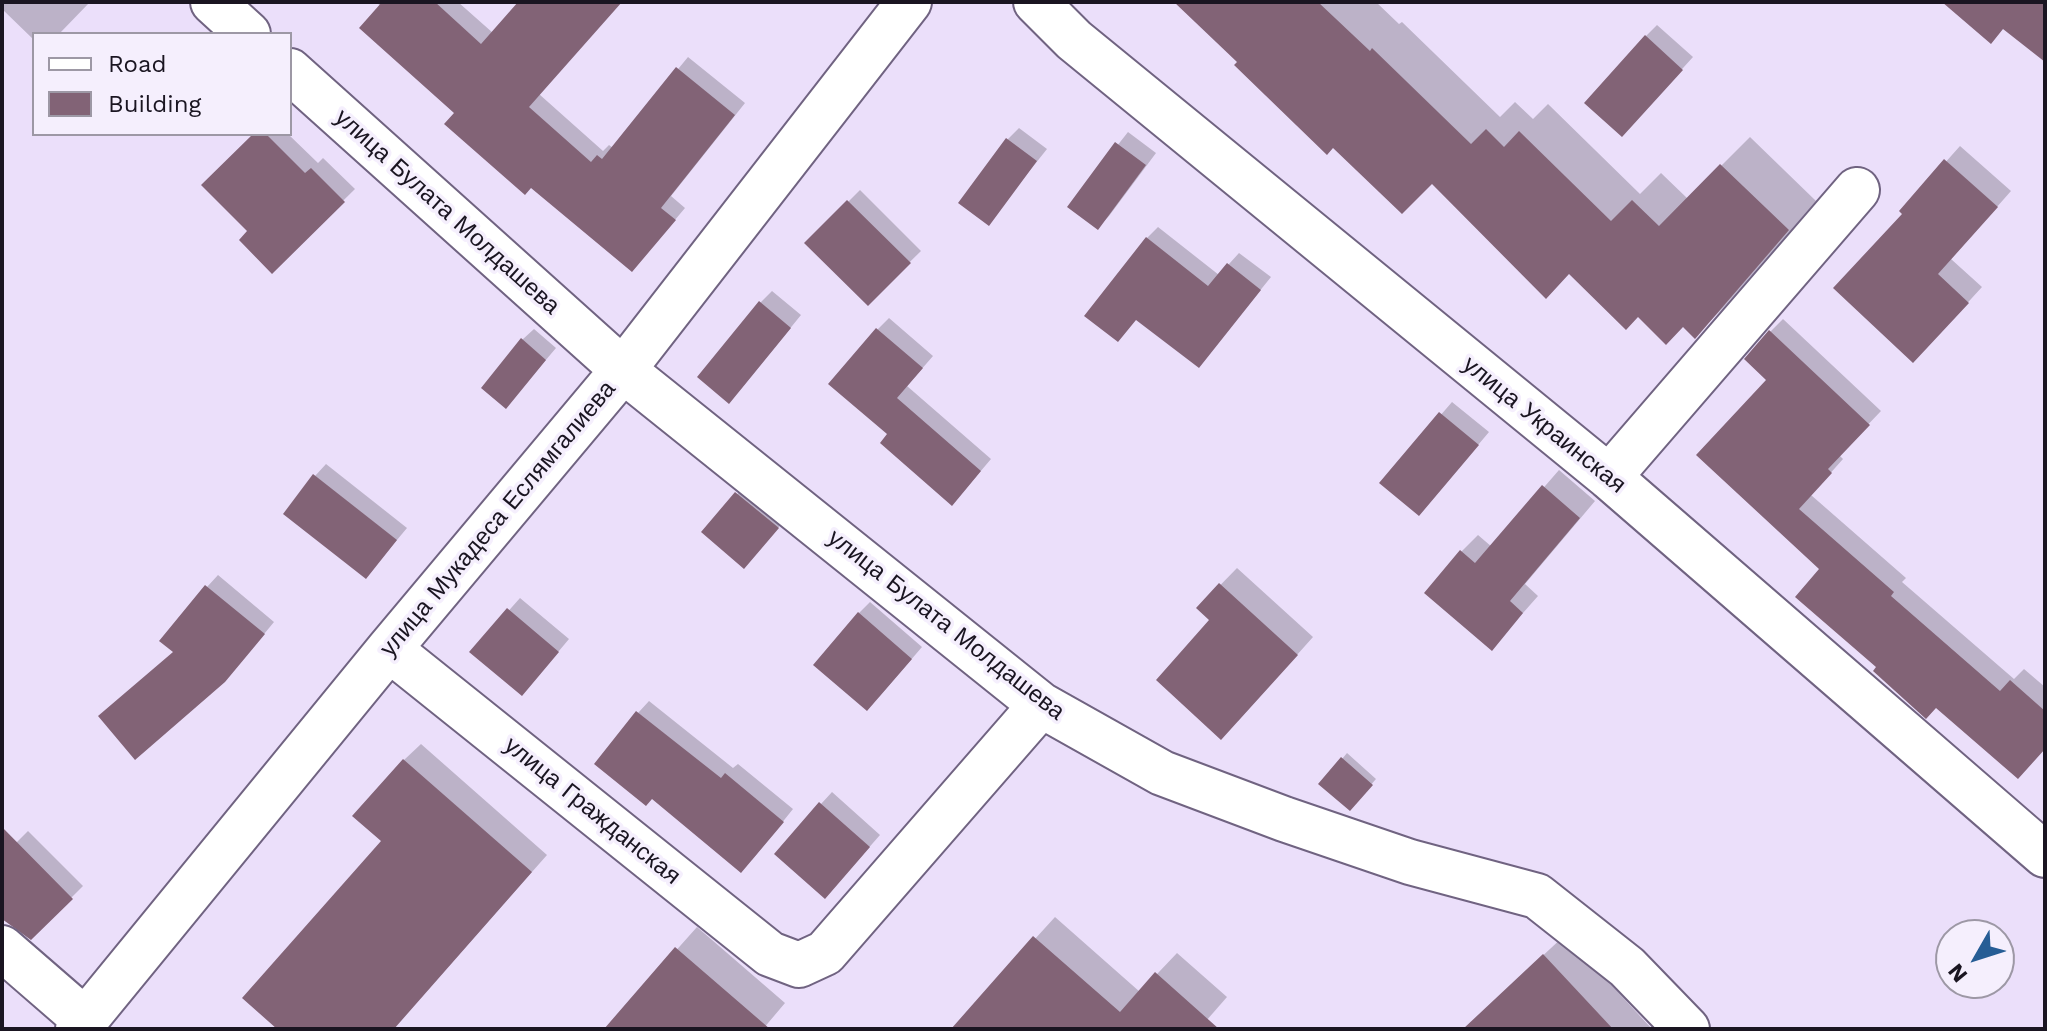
<!DOCTYPE html>
<html>
<head>
<meta charset="utf-8">
<style>
	body { margin:0 }
	#map { position:relative; width:2047px; height:1031px; overflow:hidden; background:#ebdffa; font-family:"Work Sans",sans-serif }
	canvas { display:block }
	.frame { position:absolute; inset:0; border:4px solid #1a1521; pointer-events:none }
	.legend { position:absolute; left:32px; top:32px; width:260px; height:104px; box-sizing:border-box; background:#f5effd; border:2px solid #9d98a5; margin:0; padding:10px 14px; list-style:none; font-size:24px; color:#1a1521 }
	.legend li { display:flex; align-items:center; gap:16px; height:40px }
	.legend b { width:40px; border:2px solid #9d98a5 }
	.north { position:absolute; left:1935px; top:919px; width:80px; height:80px; box-sizing:border-box; background:#f5effd; border:2px solid #9d98a5; border-radius:50%; rotate:231deg; font-size:22px; font-weight:700; line-height:32px; text-align:center; color:#1a1521 }
	.north::after { content:''; display:block; margin:auto; width:28px; height:36px; background:#265d95; clip-path:polygon(50% 0,100% 100%,50% 72%,0 100%) }
</style>
</head>
<body>
<div id="map">
<canvas width="2047" height="1031"></canvas>
<div class="frame"></div>
<ul class="legend">
<li><b style="height:10px;background:#fff"></b>Road</li>
<li><b style="height:22px;background:#826376"></b>Building</li>
</ul>
<div class="north">N</div>
</div>
<script>
const context = document.querySelector('canvas').getContext('2d');
context.lineJoin = 'round';
function fill(path, color) {
  context.fillStyle = color;
  context.fill(path, 'evenodd');
}
function trace(path, color, width, dash) {
  context.strokeStyle = color;
  context.lineWidth = width;
  context.lineCap = dash ? 'butt' : 'round';
  context.setLineDash(dash || []);
  context.stroke(path);
}
function write(font, color, halo, rows, align = 'center') {
  context.font = font + ' "Work Sans",sans-serif';
  context.lineWidth = 7;
  context.setLineDash([]);
  context.textBaseline = 'middle';
  context.strokeStyle = halo;
  context.fillStyle = color;
  for (const [text, x, y, turn = 0] of rows) {
    context.save();
    context.translate(x, y);
    context.rotate((+turn || 0) * Math.PI / 180);
    context.textAlign = isNaN(turn) ? turn : align;
    if (halo) context.strokeText(text, 0, 0);
    context.fillText(text, 0, 0);
    context.restore();
  }
}
fill(new Path2D(`
	M2 2H90L59 34H34V40L2 9Z
	M377 2H458L493 33 520 2H620L539 94 603 151 609 145 613 148 688 57 745 103 671 196 685 208 643 258 456 112Z
	M1177 2H1376L1399 24 1402 22 1500 117 1515 102 1533 119 1548 104 1640 194 1661 173 1688 199 1750 137 1816 201 1723 308 1695 336 1683 325 1639 314 1240 62Z
	M1657 25 1693 57 1633 123 1646 36Z
	M1019 128 1047 149 988 223 1008 139Z
	M1128 132 1156 153 1109 216 1098 227 1069 207Z
	M256 134H288L318 163 323 158 355 189 272 271 249 232Z
	M1960 146 2011 191 1951 259 1982 287 1928 346 1905 214 1902 211Z
	M860 190 921 251 868 303 807 243Z
	M1158 227 1219 275 1239 253 1271 277 1199 366 1147 238Z
	M772 291 801 315 740 390 760 303Z
	M889 318 933 356 907 386 991 459 963 492 890 434 877 330Z
	M1783 319 1881 411 1839 455 1843 459 1811 495 1906 578 1902 582 2014 679 2024 669 2045 687V748L1937 706 1879 667 1822 569 1699 455 1769 380 1770 332Z
	M534 329 556 348 506 407 522 340Z
	M1452 402 1489 432 1430 502 1382 483Z
	M326 464 407 528 366 577 315 476Z
	M1559 470 1595 501 1525 584 1538 596 1492 648 1461 552 1478 535 1492 547Z
	M748 482 789 515 755 555 704 532Z
	M1237 568 1313 637 1238 721 1212 620 1198 608Z
	M218 575 274 622 236 668 175 651 207 587Z
	M520 598 569 639 533 682 472 652Z
	M870 602 922 647 879 697 859 613Z
	M649 701 733 768 738 764 793 809 752 860 638 713Z
	M421 744 547 855 393 1029H280L383 841 404 760Z
	M1347 753 1376 779 1355 803 1342 759Z
	M832 792 880 835 836 885 821 804Z
	M28 831 83 886 31 938 2 916V857Z
	M1055 917 1140 992 1177 953 1227 997 1199 1029H953Z
	M697 927 785 1003 763 1029H606Z
	M1565 935 1652 1029H1464Z`), '#0003');
fill(new Path2D(`
	M382 2H435L481 44 518 2H622L529 107 591 162 597 155 602 159 676 67 735 115 661 208 676 220 632 272 531 188 525 195 444 124 454 113 359 28Z
	M1174 2H1318L1370 51 1372 48 1471 144 1486 129 1504 147 1519 131 1611 221 1632 200 1659 226 1720 164 1789 230 1695 339 1683 327 1666 345 1638 317 1626 330 1569 274 1546 299 1432 184 1402 214 1333 148 1327 155 1234 65 1237 62Z
	M1942 2H2045V62L2003 29 1991 44Z
	M1645 35 1683 70 1622 137 1584 103Z
	M253 134H266L305 173 311 168 345 202 272 274 239 240 247 231 201 185Z
	M1006 138 1037 161 989 226 958 203Z
	M1115 142 1146 165 1098 230 1067 207Z
	M1944 159 1998 207 1938 274 1969 303 1913 363 1833 288 1902 214 1899 211Z
	M847 200 911 263 868 306 804 243Z
	M1146 237 1208 286 1227 263 1261 290 1199 368 1136 320 1118 342 1084 316Z
	M759 301 791 328 729 404 697 377Z
	M876 328 923 368 897 398 981 471 952 506 880 443 887 434 828 384Z
	M1769 330 1870 425 1828 469 1832 473 1799 509 1894 592 1891 596 2000 691 2010 680 2045 711V749L2018 779 1936 708 1926 719 1873 671 1876 667 1795 597 1819 569 1696 455 1766 380 1744 359Z
	M521 338 546 360 506 409 481 388Z
	M1439 412 1479 445 1419 516 1379 483Z
	M313 474 397 540 366 579 283 514Z
	M1542 485 1580 518 1510 601 1523 613 1492 651 1424 593 1460 550 1475 563Z
	M735 492 779 528 744 569 701 532Z
	M1219 583 1298 655 1221 740 1156 680 1209 620 1196 608Z
	M205 585 265 634 225 682 135 760 98 716 173 652 159 641Z
	M507 608 559 652 522 696 469 652Z
	M858 612 912 659 867 711 813 665Z
	M636 711 721 778 725 773 784 822 741 873 652 799 646 806 594 764Z
	M1341 757 1373 785 1350 811 1318 784Z
	M403 759 532 872 394 1029H277L242 998 381 841 352 816Z
	M819 802 870 847 825 899 774 854Z
	M2 827 73 899 31 940 2 919Z
	M1033 936 1120 1012 1155 972 1219 1029H951Z
	M675 947 770 1029H604Z
	M1543 954 1613 1029H1463Z`), '#826376');
const street = new Path2D(`
	M213 2 248 34
	M1036 2 1074 40 1609 477 2045 855
	M290 71 623 370 1041 705 1162 773 1284 819 1410 862 1537 896 1627 967 1687 1029
	M1609 477 1857 190
	M389 649 770 954 799 965 825 953 1041 705
	M2 948 85 1020
	M78 1029 389 649 623 370 909 2`);
trace(street, '#706381', 48);
trace(street, '#fff', 44);
write('24px', '#1a1521', '#f5effd', [
	["улица Булата Молдашева",447,212,42],
	["улица Украинская",1544,425,39],
	["улица Мукадеса Еслямгалиева",498,519,-50],
	["улица Булата Молдашева",946,625,38],
	["улица Гражданская",592,811,39]
]);
</script>
</body>
</html>
